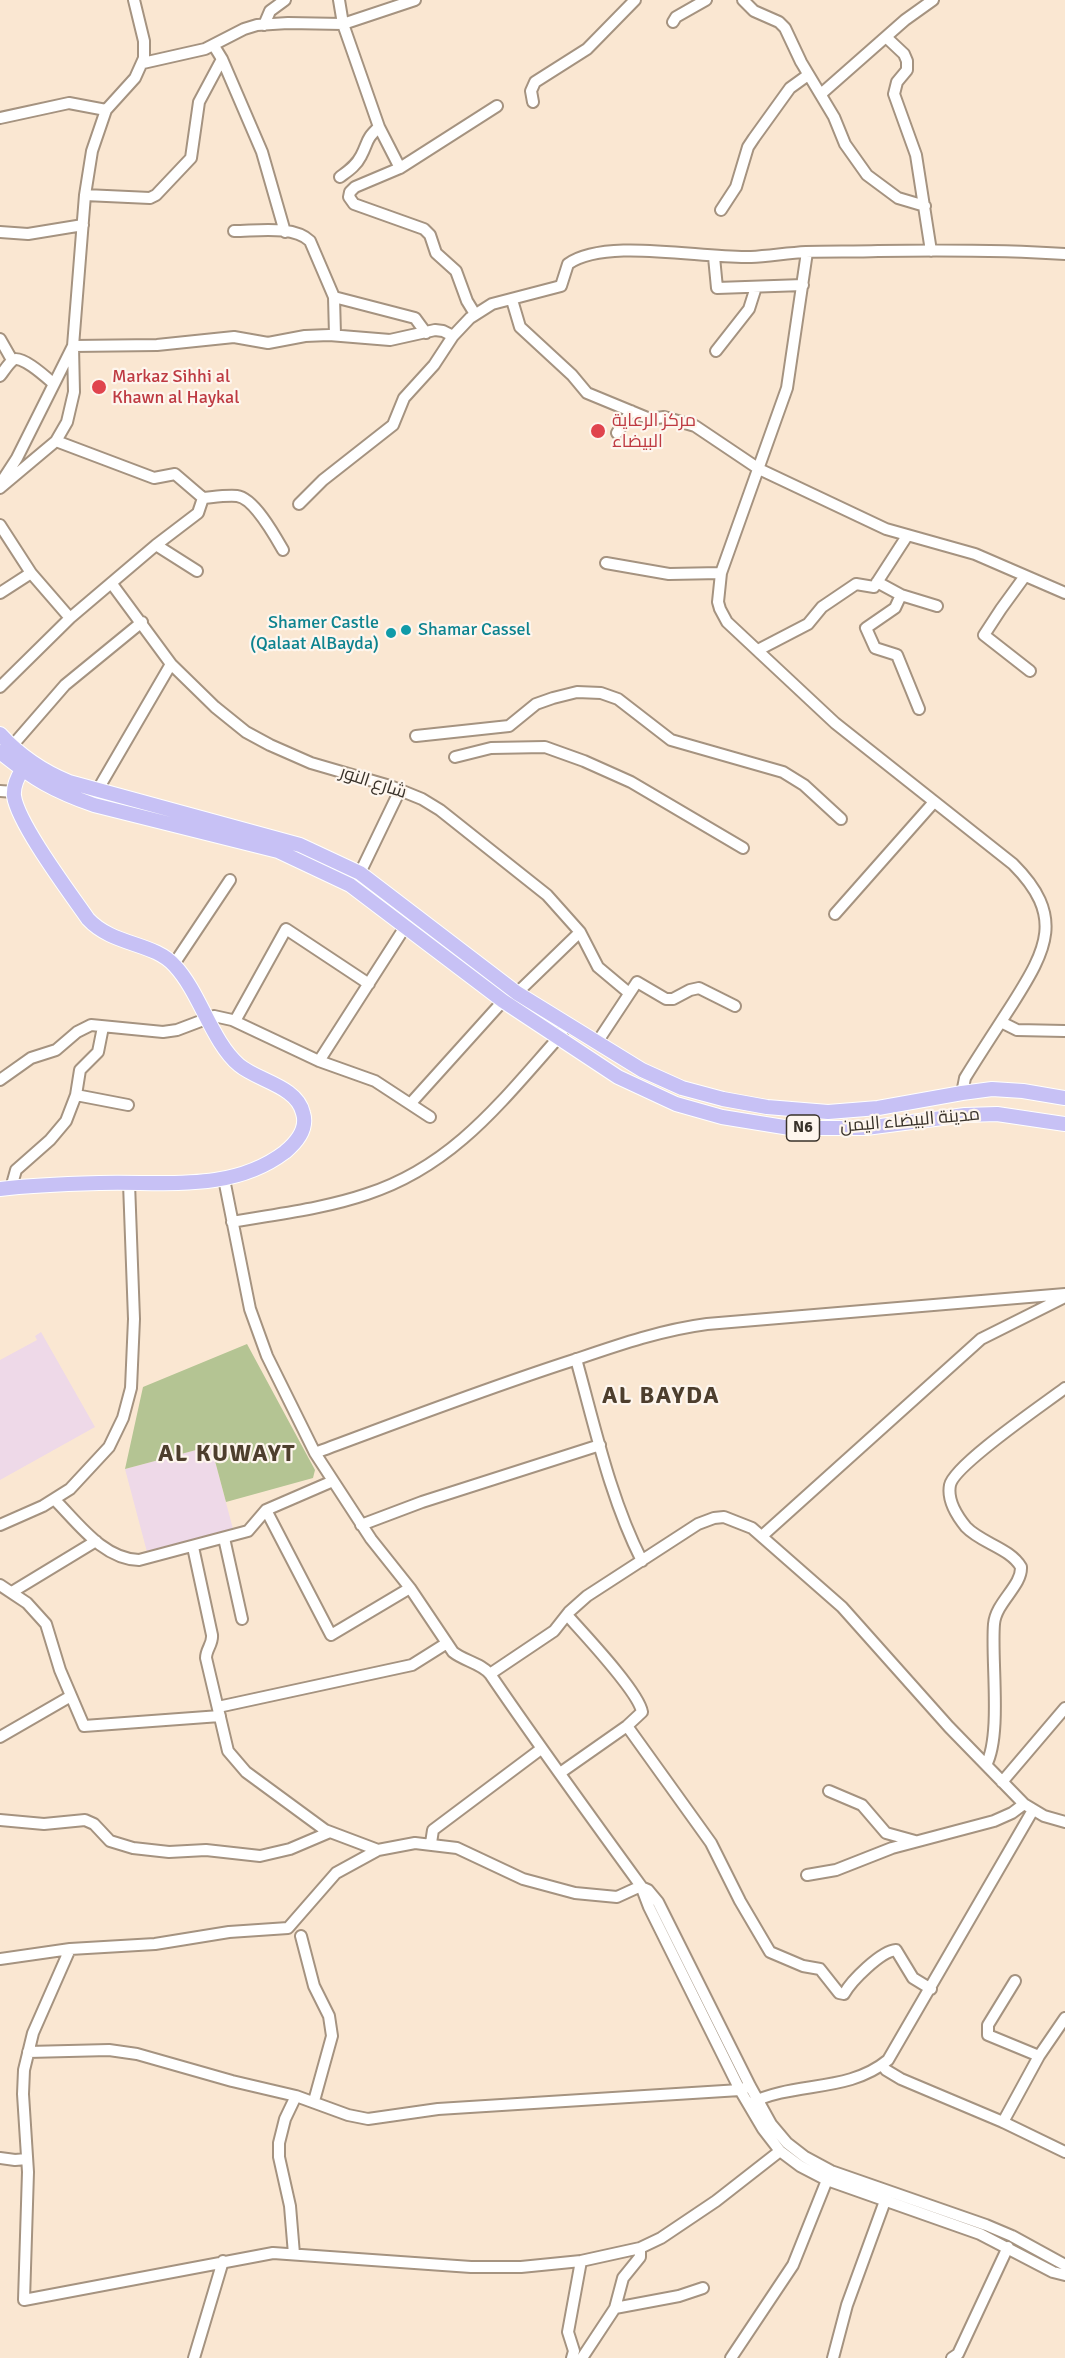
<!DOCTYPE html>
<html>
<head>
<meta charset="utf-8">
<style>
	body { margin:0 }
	canvas { display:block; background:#fae7d2 }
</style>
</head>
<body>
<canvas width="1065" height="2358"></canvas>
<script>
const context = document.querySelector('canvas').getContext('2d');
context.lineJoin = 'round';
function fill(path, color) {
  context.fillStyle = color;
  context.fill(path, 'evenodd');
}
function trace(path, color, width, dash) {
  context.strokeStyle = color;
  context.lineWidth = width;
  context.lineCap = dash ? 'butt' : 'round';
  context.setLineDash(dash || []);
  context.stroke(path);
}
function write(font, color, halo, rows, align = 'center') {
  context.font = font + ' Signika,Cairo,sans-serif';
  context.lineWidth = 4.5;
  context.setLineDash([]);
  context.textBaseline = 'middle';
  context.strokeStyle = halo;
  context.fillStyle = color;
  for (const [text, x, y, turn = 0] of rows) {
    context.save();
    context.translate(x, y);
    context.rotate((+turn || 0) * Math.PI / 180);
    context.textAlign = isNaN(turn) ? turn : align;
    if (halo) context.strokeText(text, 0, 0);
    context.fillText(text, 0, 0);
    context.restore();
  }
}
fill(new Path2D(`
	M41 1332 95 1427 0 1480V1360L37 1340 35 1336Z
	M211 1446 233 1529 147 1552 125 1469Z`), '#eed9e8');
fill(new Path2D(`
	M247 1344 315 1470 313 1478 226 1502 211 1446 125 1469 143 1387Z`), '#b4c493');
const minor = new Path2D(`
	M339 0 343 24 379 127C365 140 369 141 361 156 356 166 348 171 340 177
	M743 0 754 11 779 22 785 28 801 62 834 117 845 144 867 175 898 198 925 206
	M673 22 676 17 706 0
	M264 25 270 11 285 0
	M887 38 904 54 907 61V70L897 82 894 94 916 155 931 251
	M222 59 262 152 285 232
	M143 63 205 49 244 29 257 25 288 23 343 24 415 0
	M821 94 905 20 933 0
	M533 102 531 91 535 82 587 49 635 0
	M0 118 69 103 106 110
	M379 127 400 168
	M85 195 150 198 156 195 191 158 199 102 222 59 214 46
	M721 210 736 187 748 147 754 138 790 88 808 75
	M234 231C257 231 293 225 310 241L334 297 335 335
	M0 232 28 234 83 225
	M807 252 787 388 721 573 718 602 720 609 727 622 835 723 1013 864C1065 916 1047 949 1013 1003 997 1028 981 1052 965 1078L962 1093
	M714 257 717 288 803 285
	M334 297 415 318 426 333
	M512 300 520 327 572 375 587 393 650 419 664 417 695 426 759 469 886 529 975 554 1065 593
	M475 314 467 301 456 271 436 253 430 235 424 229 354 204 349 197 350 192 355 187 400 168 497 106
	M0 339 12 360
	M73 346 157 345 234 337 268 343 305 336 329 335 390 340 435 330 443 331 453 336
	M716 351 749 309 756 287
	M0 376C4 371 8 364 13 360 21 354 47 378 54 384
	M617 433 631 411
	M2 481 17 458 73 346
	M0 488 56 441 67 422 74 392 73 346 85 195 92 151 106 110 135 78 144 58V41L134 0
	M203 498C214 497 227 495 237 496 254 498 275 536 283 550
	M299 504 323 480 393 425 404 398 434 365 453 336 470 318 492 304 561 286 568 264C606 237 702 259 751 257 769 256 788 253 806 252 830 251 854 252 878 251 941 250 1003 250 1065 254
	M0 525 31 573 70 618
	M156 545 197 571
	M606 563 669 574 721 573
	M1025 576 1001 609 984 635 1030 671
	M877 582 901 595 895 608 866 628 875 648 897 655 919 709
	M112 584 171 664 215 707 246 732 270 745 311 763 390 786 422 799 440 810 547 895 580 932 598 967 629 993
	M0 593 31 573
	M901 595 937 606
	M758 650 808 624 822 607 856 584 874 587 907 536
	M0 687 70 618 156 545 198 513 203 498 175 474 154 478 56 441
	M416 736 509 726 536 704 553 698 577 692 601 693 618 699 671 740 783 772 804 785 841 819
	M12 746 65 685 142 622
	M455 757 491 748 545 747 584 761 631 782 743 848
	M0 791 14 792
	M97 791 171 664
	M360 873 400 790
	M835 914 934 802
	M174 964 230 880
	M517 993 580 932
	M235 1021 286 929 369 984
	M1001 1022 1017 1030 1065 1031
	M598 1041 637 982 666 999H673L690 990 699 988 735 1006
	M319 1061 405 927
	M0 1080 31 1058 56 1050 77 1032 91 1025 163 1032 177 1030 214 1016 232 1020 319 1061 375 1081 430 1117
	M76 1095 128 1105
	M411 1103 503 1001
	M224 1179 250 1309 267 1356 315 1453 371 1539 410 1588 453 1652C464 1661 481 1663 490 1674 539 1746 590 1816 641 1886L649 1907 740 2090 763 2129 780 2151 800 2166 827 2180 980 2234 1053 2272 1065 2275
	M11 1188 16 1170 50 1140 66 1121 76 1095 80 1070 98 1052 103 1027
	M232 1222C276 1214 323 1209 367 1194 453 1166 501 1102 559 1037L567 1024
	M576 1359C595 1427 610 1498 642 1561
	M315 1453C401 1421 487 1388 574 1360 618 1345 661 1330 707 1324L1065 1294
	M55 1500C78 1523 103 1559 139 1560L248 1531 266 1510 333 1481
	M266 1510 331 1635 410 1588
	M0 1525 43 1506 70 1489 109 1447 123 1418 131 1388 134 1319 129 1183
	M361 1525 422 1502 600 1445
	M762 1536 981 1339 1063 1298
	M224 1538 242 1619
	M193 1547 212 1635C213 1644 206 1649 206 1658L228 1751 246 1772 325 1830 378 1850
	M0 1585 27 1603 46 1624 60 1670 84 1726 220 1716
	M12 1592 96 1541
	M490 1674 554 1631 569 1612 587 1596 698 1524 714 1518 724 1517 752 1528 842 1607 949 1727 1024 1804 1044 1816 1065 1822
	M218 1707 412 1665 447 1643
	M627 1726 711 1843 740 1901 770 1952 803 1966 820 1969 839 1993 844 1994C851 1981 881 1951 896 1950L913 1978 931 1989
	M0 1737 71 1696
	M986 1765C1002 1735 991 1660 994 1624 996 1602 1022 1586 1021 1567 1010 1548 981 1543 966 1527 957 1516 947 1500 950 1485 954 1465 1044 1404 1065 1388
	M560 1773 627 1726 642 1712C639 1692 583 1633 567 1615
	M1002 1782 1065 1708
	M829 1791 862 1805 886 1833 915 1841
	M0 1820 44 1824 85 1820 94 1824 110 1841 133 1848 169 1852 206 1850 260 1856 290 1849 330 1832
	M431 1843 433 1830 541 1749
	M807 1875 836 1870 892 1848 994 1821 1012 1813 1024 1804
	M641 1886 617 1897 575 1893 523 1879 457 1848 415 1843 378 1850 336 1873 288 1928 229 1932 155 1944 70 1949 33 2033 24 2070 23 2094 28 2172 24 2300 273 2253 471 2267H521L581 2261 640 2248 661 2238 716 2201 780 2151
	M641 1887 648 1890 658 1902 750 2086 771 2124 787 2143 805 2157 831 2171 986 2225 1012 2236 1065 2265
	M301 1936 314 1986 329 2016 332 2036 314 2101
	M0 1959 70 1949
	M1015 1981 988 2025V2035L1039 2056
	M28 2052 109 2050 137 2054 232 2081 296 2096 348 2115 368 2119 438 2109 740 2090 750 2086
	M882 2065 886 2070 901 2079 1003 2122 1065 2152
	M751 2103C795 2081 848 2093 888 2060L1033 1810
	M1003 2122 1039 2056 1065 2018
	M0 2158 15 2160 27 2159
	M294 2254 290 2206 279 2157V2143L285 2119 296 2096
	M615 2308 679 2296 703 2288
	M194 2358 223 2261
	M572 2358 574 2351 568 2332 581 2261
	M582 2358 615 2308 623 2278 640 2257V2248
	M731 2358 793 2265 827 2180
	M833 2358 847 2305 885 2201
	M952 2358 958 2354 1008 2247`);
const major = new Path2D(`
	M0 734C20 756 42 771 69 782L300 845 360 873 517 993 642 1070 682 1088 723 1099 767 1107 828 1112 878 1108 962 1093 992 1089 1023 1091 1065 1098
	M0 752C33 779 54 791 94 805L278 851 350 885 503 1001 618 1077 676 1104 722 1117 790 1128H866L965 1115 997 1114 1065 1124
	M0 1189C33 1185 67 1184 100 1183 163 1181 231 1193 285 1152 297 1142 308 1129 303 1113 297 1086 258 1081 239 1065 212 1042 200 993 175 966 154 942 113 946 88 919 70 893 18 824 14 796 13 786 17 778 22 770`);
trace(minor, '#a59380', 14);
trace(major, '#fff', 16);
trace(minor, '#fff', 10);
trace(major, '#c7c1f5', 14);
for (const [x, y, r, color] of [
	[99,387,8,"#e0444e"],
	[598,431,8,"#e0444e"],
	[406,630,6,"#0f9aa8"],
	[391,633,6,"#0f9aa8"]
]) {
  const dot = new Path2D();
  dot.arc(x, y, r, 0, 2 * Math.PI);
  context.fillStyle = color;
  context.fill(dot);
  trace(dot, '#fef6ee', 2);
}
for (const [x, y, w] of [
	[803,1128,33]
]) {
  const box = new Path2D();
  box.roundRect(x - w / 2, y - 13, w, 26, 4.5);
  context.fillStyle = '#fef6ee';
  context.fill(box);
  trace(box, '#39322a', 1.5);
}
write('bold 16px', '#39322a', null, [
	["N6",803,1128]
]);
write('18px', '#be3a42', '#fef6ee', [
	["Markaz Sihhi al",112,377],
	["Khawn al Haykal",112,398],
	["مركز الرعاية",612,421],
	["البيضاء",612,442]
], 'left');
write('18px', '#0d838f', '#fef6ee', [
	["Shamer Castle",379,623],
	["(Qalaat AlBayda)",379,644],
	["Shamar Cassel",418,630,"left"]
], 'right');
write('18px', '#39322a', '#fef6ee', [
	["شارع النور",373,783,18],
	["مدينة البيضاء اليمن",910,1121,-5]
]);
context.letterSpacing = '1.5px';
write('bold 24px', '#4d3e2d', '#fef6ee', [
	["AL BAYDA",661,1397],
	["AL KUWAYT",227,1455]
]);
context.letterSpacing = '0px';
</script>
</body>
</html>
